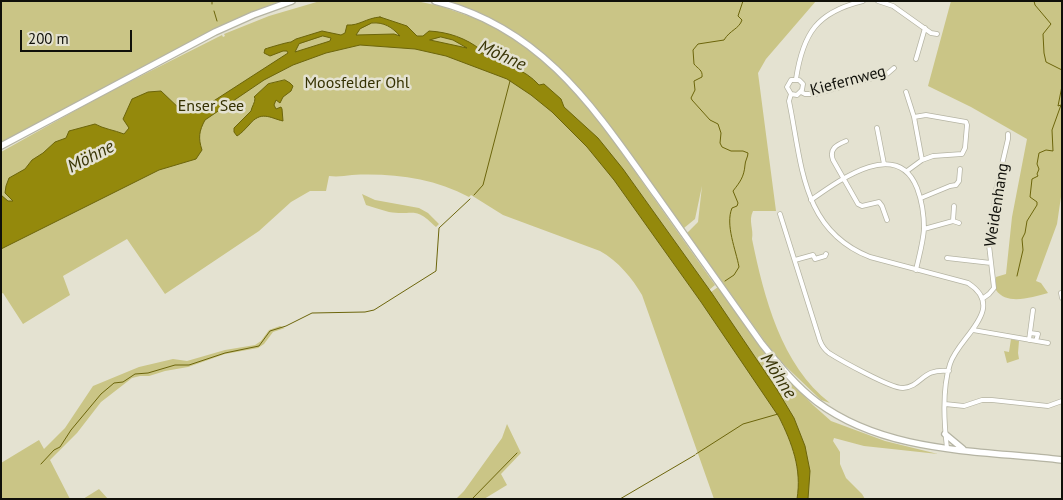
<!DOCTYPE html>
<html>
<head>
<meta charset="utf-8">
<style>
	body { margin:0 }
	#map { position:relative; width:1063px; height:500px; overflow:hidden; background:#e4e2d1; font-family:"PT Sans",sans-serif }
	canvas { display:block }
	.frame { position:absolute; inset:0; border:2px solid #10100a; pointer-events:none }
	.scale { position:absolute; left:20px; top:30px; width:112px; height:22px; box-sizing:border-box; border:2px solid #10100a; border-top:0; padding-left:6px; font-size:15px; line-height:18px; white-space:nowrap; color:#10100a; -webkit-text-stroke:4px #e4e2d1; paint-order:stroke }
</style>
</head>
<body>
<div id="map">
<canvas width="1063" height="500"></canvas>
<div class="frame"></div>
<div class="scale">200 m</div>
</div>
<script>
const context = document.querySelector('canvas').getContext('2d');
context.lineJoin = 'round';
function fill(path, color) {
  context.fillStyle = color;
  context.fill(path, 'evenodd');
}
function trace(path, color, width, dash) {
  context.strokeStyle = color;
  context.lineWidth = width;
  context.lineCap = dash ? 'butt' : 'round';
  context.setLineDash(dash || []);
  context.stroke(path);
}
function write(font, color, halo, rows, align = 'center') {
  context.font = font + ' "PT Sans",sans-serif';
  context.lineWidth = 5;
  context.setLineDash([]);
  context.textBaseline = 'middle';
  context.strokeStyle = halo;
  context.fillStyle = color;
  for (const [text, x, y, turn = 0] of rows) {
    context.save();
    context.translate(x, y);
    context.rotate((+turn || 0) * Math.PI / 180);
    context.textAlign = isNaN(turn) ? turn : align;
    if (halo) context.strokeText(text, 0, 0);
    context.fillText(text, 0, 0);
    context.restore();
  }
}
fill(new Path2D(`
	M1 1H292L232 24 1 146Z
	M320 1 421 2 440 6 483 21 502 30 526 45 565 80 591 109 715 285 709 290 631 180 620 188C657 239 693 291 730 343 750 373 774 402 788 436 797 456 801 477 797 499H714L642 295C632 278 618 261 600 251L503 215 471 195 469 197C433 178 393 173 352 175 344 176 337 177 329 176L326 191H310L291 202 259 231 165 294 127 239 63 276 70 295 23 324 3 293 1 294V152L103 95 222 35 223 37 225 36 224 34 269 16Z
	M436 1H816L766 59 758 73 776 211H753C748 221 754 229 752 239 764 297 781 365 830 403L821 400 776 357 687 233 698 222 702 186 695 219 684 228 566 77 492 23Z
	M951 1H1062V190L1057 224 1036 281 1041 283 1048 293C1032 297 1007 306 996 290V277L1006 274 1012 217 1027 139 971 107 928 86Z
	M362 194 375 200 419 208 428 213 439 224 436 227C414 205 414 216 389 212 381 210 373 207 366 205Z
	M718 287 770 360 813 405 831 421 885 441 938 454 864 446 834 438 833 441 840 452V464L846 478 862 494 865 499H805L804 462 711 292Z
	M280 326 285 328 273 332 264 344 258 348 225 354 188 367 165 371 149 376H140L132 378 101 402 77 433 50 460 70 499H1V463L39 440 44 449 65 428 93 386 139 367 173 359 187 361 225 350 255 345 261 341 269 330Z
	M1011 339 1019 341 1018 353 1019 359 1007 363 1004 351 1009 352Z
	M507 424 521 453 501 474 507 485 484 499H456L464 491 502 438Z
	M99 489 108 499H83Z`), '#cac586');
const water = new Path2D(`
	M380 17 407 26 417 36H423L429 31C448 32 466 38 481 50V54L485 51 483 55C503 63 525 69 539 85L544 84 561 99 564 107 598 138 623 169 711 292 776 388 794 418 805 446 810 471 808 499H797C802 469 792 443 779 417L701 302 614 180 587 147 552 112 531 95 507 79 446 56 415 49 360 45 326 53 293 65 264 80 205 120C199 131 198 138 202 150L196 159 159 170 1 249V195L8 201H13L5 193 6 186 9 178 25 169 32 160 43 153 55 142 66 138 69 131 95 124C104 129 114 130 124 134L129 128 123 119 132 99 148 92 161 91 183 112 198 111 288 53 287 51H283L270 56 264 53 265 49C271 47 288 42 291 42L296 39 322 31 341 35 345 33 347 25C359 26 366 18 380 17ZM372 23C384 22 392 27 400 36L394 34 356 35 360 29ZM323 36 331 38 330 41 295 52 299 44ZM441 37 453 40 467 48 430 40Z
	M285 80 290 83 293 86 291 91 283 97 280 103 276 100 274 105 276 109 281 107 282 109 283 121C270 118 261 110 249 125 245 129 242 133 237 136L234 132V128L251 111C252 106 255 103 255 98L254 97 268 84Z`);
fill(water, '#94890c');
trace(water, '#6c650b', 1);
trace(new Path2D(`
	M212 1V4
	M1034 1 1035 5 1051 24 1043 34 1044 53 1046 62 1062 70
	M214 11 217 21
	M474 195 483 185 510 81
	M1017 276 1023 250 1022 239 1025 233 1027 221 1037 205V202L1030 197 1032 179 1038 176 1037 174 1039 169 1037 164 1039 153 1046 150 1053 151 1052 130 1061 105 1058 106 1062 86
	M725 281 734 275 739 267C736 250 725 225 732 208L737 206 738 203 733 191C740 182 744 177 745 165 745 161 748 157 748 153L743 151H731L722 147 720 143 721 133 718 124 710 120 692 100 691 98 695 90 694 81 702 77C703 70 698 69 694 64L693 50 698 44 724 40C730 30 739 29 742 20L738 16 743 1
	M696 454 743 424 778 414
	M41 464 54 450 60 447 71 430 101 394 114 383 123 382 135 374 148 373 175 365H189L225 353 259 346 270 331 286 326 312 313 365 312 374 310 436 271 439 228 470 199
	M472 499 517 453
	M620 499 695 455`), '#6c650b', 1);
const street = new Path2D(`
	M878 1 893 6 931 33 937 34
	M916 59 925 28
	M796 79C803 33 817 12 863 1
	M801 92 805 94H815L887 74 894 68
	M906 92 914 117
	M791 94 797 95 802 90 803 84 799 80H791L787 87 791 94 789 101C802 163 801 230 870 257L968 283C1008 309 958 337 950 364 942 389 944 423 947 448
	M877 128 884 164
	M846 141C836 145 829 149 833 160L858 204 862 206 879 202 882 206 887 220
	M907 171 922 160 933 156 962 154 965 148 967 125 966 122 926 115 914 117 922 160
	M921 198 950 186 956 185 959 181 960 169
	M811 200C838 181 897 137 917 188 922 201 924 215 924 229 923 243 919 256 916 270
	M780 214 820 341C822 346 825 350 829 353 840 360 892 389 903 388 923 386 921 368 949 371
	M953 221 954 206
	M924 229 953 221 959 223
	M947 258 991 263
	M795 260 813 255 815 259 825 256 826 254
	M1061 293 1062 298
	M982 299 989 294 994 288 989 245 996 190 1008 139V134
	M973 330 1048 343
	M1030 333 1038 334 1036 341
	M1029 340 1033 310
	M945 404 964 406 982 400H992L1048 406 1062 401`);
const secondary = new Path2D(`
	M435 1C544 28 596 111 657 196 692 245 727 295 762 344 779 365 796 386 817 402 887 454 979 450 1062 460
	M1 146 215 32 253 15 292 1
	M945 434 963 449`);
trace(street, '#b5b4a3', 5.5);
trace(secondary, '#b5b4a3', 8);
trace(street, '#fff', 4);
trace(secondary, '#fff', 5.5);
write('16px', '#10100a', '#e4e2d1', [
	["Kiefernweg",848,81,-15],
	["Weidenhang",997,205,-81]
]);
write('16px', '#353102', '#e4e2d1', [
	["Moosfelder Ohl",357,83],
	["Enser See",211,106]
]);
write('italic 18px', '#393506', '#e4e2d1', [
	["Möhne",502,56,24],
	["Möhne",91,157,-27],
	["Möhne",778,376,57]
]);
</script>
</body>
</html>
